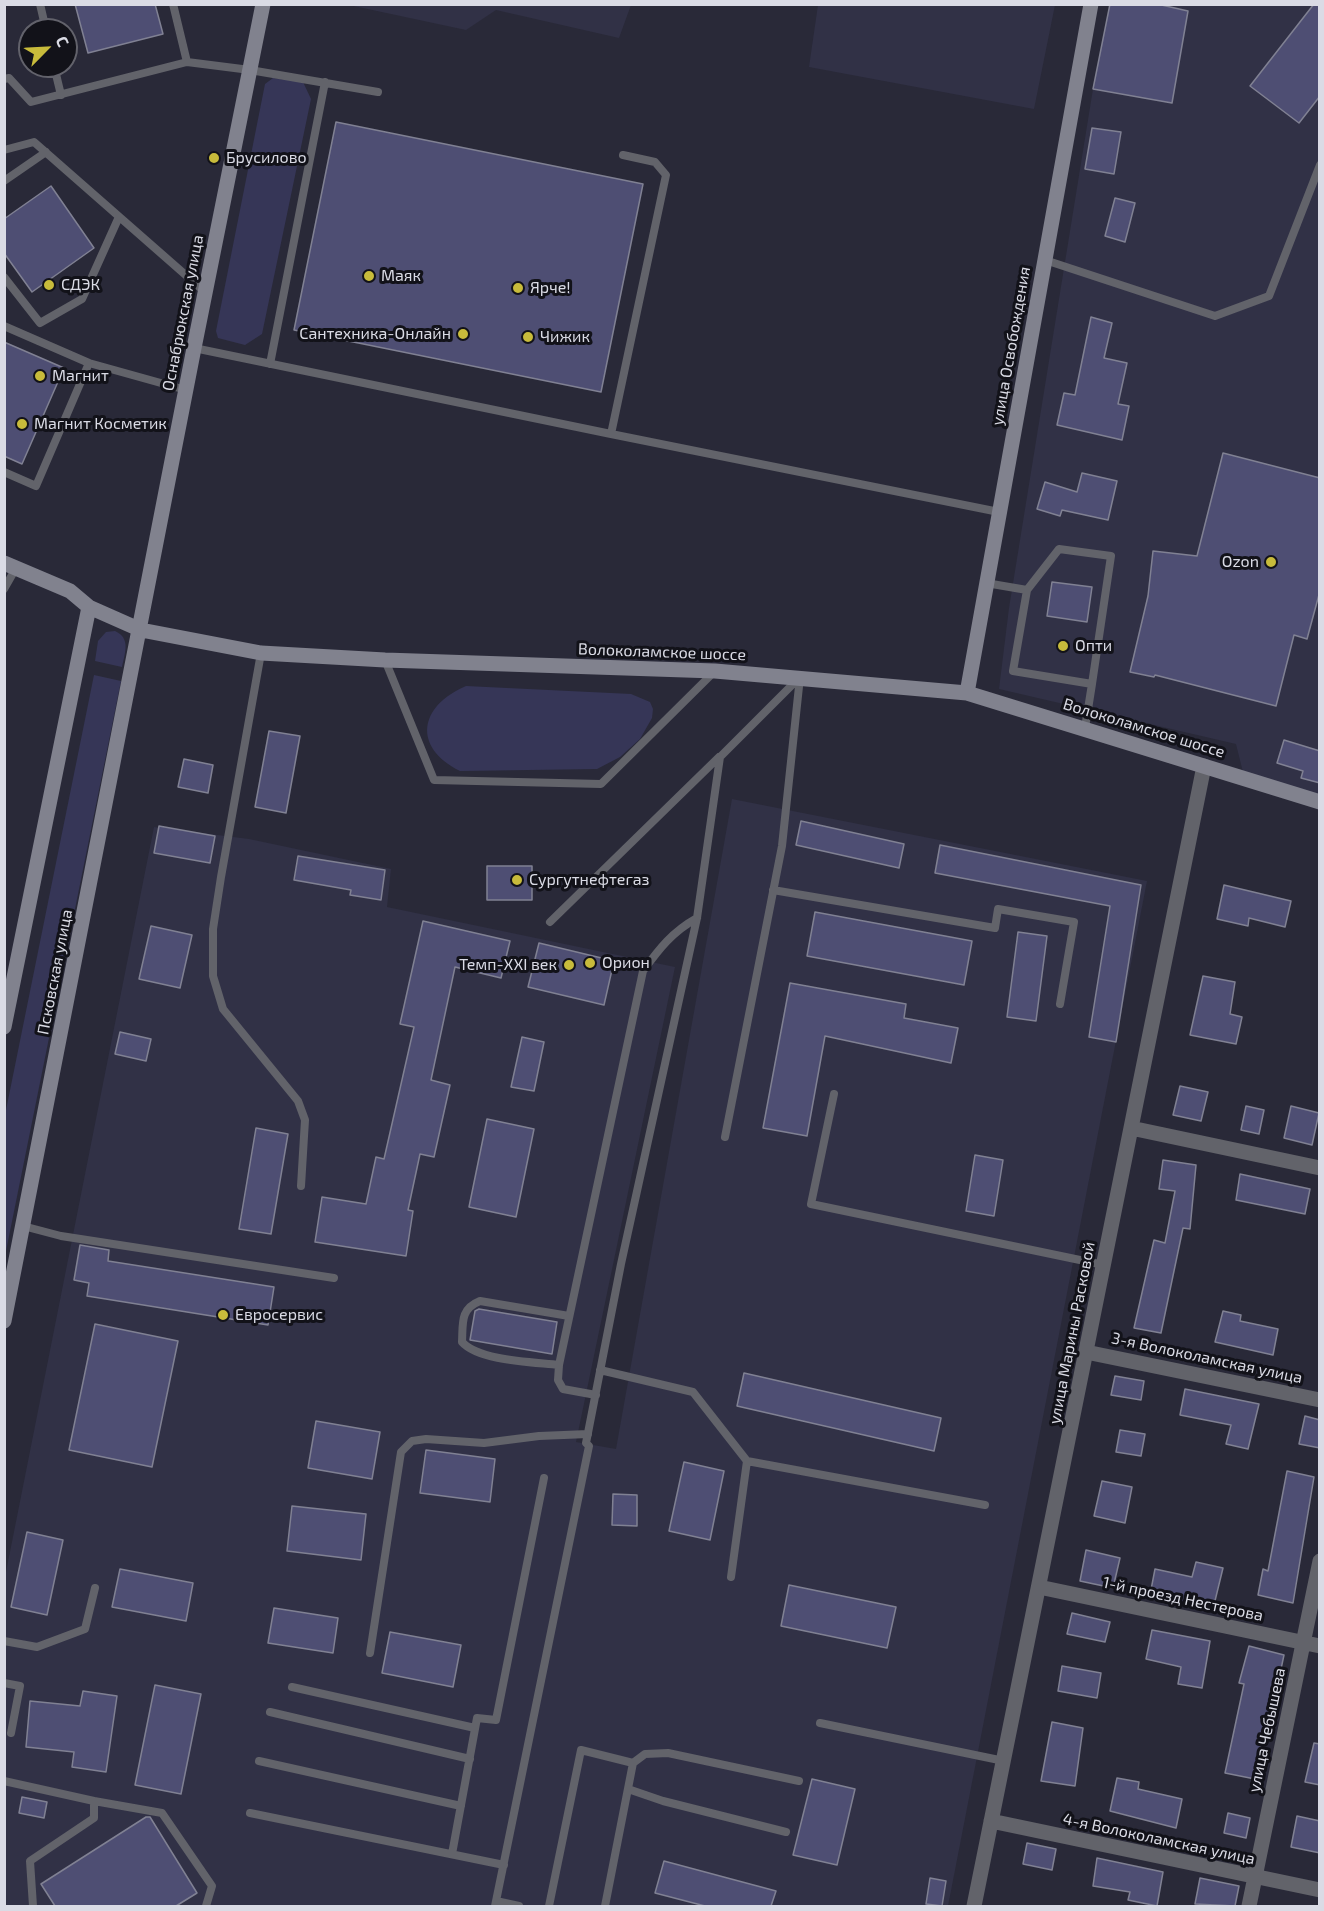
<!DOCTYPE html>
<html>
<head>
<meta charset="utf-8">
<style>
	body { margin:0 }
	#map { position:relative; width:1324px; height:1911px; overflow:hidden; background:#292938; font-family:"Exo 2",sans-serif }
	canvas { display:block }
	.frame { position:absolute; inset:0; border:6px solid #dadbe5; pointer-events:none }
	.north { position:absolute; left:18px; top:18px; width:60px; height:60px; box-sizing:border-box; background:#121219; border:2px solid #62626b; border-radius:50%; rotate:66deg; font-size:16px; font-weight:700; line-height:24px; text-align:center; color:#dadbe5 }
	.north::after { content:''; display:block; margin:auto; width:21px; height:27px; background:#c8bb3b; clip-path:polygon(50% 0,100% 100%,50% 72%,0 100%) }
</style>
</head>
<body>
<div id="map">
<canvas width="1324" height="1911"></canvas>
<div class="frame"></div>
<div class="north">С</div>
</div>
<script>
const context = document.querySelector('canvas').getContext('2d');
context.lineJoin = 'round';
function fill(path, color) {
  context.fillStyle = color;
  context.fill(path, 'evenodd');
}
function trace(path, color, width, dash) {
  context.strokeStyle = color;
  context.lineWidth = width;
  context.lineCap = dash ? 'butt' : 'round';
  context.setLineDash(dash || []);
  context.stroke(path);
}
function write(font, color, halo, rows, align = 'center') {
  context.font = font + ' "Exo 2",sans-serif';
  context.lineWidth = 6;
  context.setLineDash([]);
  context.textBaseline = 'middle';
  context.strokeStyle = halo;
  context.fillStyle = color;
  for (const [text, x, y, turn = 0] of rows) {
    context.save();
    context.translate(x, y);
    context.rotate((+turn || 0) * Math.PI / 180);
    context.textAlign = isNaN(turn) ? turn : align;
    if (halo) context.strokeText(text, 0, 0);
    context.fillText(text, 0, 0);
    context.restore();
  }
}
fill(new Path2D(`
	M349 5H631L619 38 496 10 466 30Z
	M818 5H1055L1034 109 809 67Z
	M1110 5H1319V798L1243 772 1236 744 999 689 1009 608 1093 89Z
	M732 799 1147 881 948 1906H5V1577L154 827 249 839 391 869 387 907 675 967 576 1442 616 1449Z`), '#313146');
fill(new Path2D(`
	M273 78 303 82 311 99 262 334 245 345 218 338 216 331 265 84Z
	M115 631C131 638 125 653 122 667L95 661 98 641 106 632Z
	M94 675 121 681 5 1256V1115Z
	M466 686 631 694 650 702 653 709 652 718 640 739 620 757 597 769 460 771C412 747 419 706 466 686Z`), '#363657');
const building = new Path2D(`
	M75 4H155L163 34 88 53Z
	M1110 4H1157L1188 11 1172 103 1093 89Z
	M1314 4H1320V96L1299 123 1250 86Z
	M336 122 643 184 601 392 294 330Z
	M1092 128 1121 132 1114 174 1085 169Z
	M51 186 94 248 32 292 4 253V219Z
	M1115 198 1135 203 1125 242 1105 236Z
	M1091 317 1112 323 1104 358 1127 363 1118 404 1129 406 1122 440 1057 425 1064 393 1075 395Z
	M4 342 64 368 22 464 4 456Z
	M1223 453 1320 478V591L1307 639 1294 635 1276 706 1155 675 1154 677 1130 672 1148 596 1153 551 1197 556Z
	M1082 473 1117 481 1108 520 1062 510 1060 516 1037 509 1045 482 1077 492Z
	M1052 582 1092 587 1087 622 1047 616Z
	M269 731 300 736 286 813 255 807Z
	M1284 740 1320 751V783L1301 778 1303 771 1277 763Z
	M184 759 213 765 208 793 178 787Z
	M801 821 904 844 899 868 796 845Z
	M159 826 215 836 210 863 154 853Z
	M940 845 1141 885 1116 1042 1089 1037 1110 906 935 873Z
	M298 856 385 870 381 900 350 895 351 890 294 880Z
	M487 866H532V900H487Z
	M1224 885 1291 901 1285 927 1249 918 1248 926 1217 919Z
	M815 912 972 941 964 985 807 956Z
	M423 921 510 941 501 978 455 967 431 1080 450 1085 434 1157 420 1154 408 1210 413 1211 406 1256 315 1242 322 1197 366 1204 376 1157 384 1159 414 1027 400 1024Z
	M151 926 192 935 180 988 139 979Z
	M1018 932 1047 936 1036 1021 1007 1017Z
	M539 943 614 961 604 1005 528 987Z
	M1203 976 1235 982 1230 1014 1242 1017 1236 1044 1190 1035Z
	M790 983 906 1004 904 1018 958 1028 951 1063 825 1036 807 1136 763 1128Z
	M120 1032 151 1039 146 1061 115 1054Z
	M522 1037 544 1042 534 1091 511 1087Z
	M1180 1086 1208 1092 1201 1121 1173 1115Z
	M1246 1106 1264 1110 1259 1134 1241 1130Z
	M1291 1106 1319 1113 1312 1145 1284 1138Z
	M487 1119 534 1129 516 1217 469 1207Z
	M256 1128 288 1134 271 1234 239 1229Z
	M975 1155 1003 1160 994 1216 966 1211Z
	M1163 1160 1196 1165 1190 1229 1183 1228 1161 1333 1134 1328 1154 1240 1165 1243 1175 1191 1159 1189Z
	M1240 1174 1310 1189 1305 1214 1236 1200Z
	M80 1245 109 1250 108 1261 274 1287 268 1325 87 1296 89 1283 74 1280Z
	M479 1309 557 1322 552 1354 470 1340 475 1311Z
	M1223 1311 1241 1315 1240 1321 1278 1329 1273 1355 1215 1342Z
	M95 1324 178 1341 152 1467 69 1450Z
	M744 1373 941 1418 934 1451 737 1406Z
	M1115 1376 1144 1381 1141 1400 1111 1395Z
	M1185 1389 1259 1404 1248 1449 1226 1444 1231 1425 1180 1415Z
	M1305 1416 1320 1420V1448L1299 1444Z
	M316 1421 380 1432 372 1479 308 1468Z
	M1120 1430 1145 1434 1141 1456 1116 1452Z
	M426 1450 495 1459 490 1502 420 1493Z
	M684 1462 724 1471 710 1540 669 1531Z
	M1287 1471 1314 1477 1293 1603 1258 1595 1263 1569 1268 1571Z
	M1102 1481 1132 1487 1125 1523 1094 1516Z
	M613 1494 637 1495V1526L612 1525Z
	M292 1506 366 1514 361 1560 287 1551Z
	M27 1532 63 1540 47 1615 11 1607Z
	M1086 1550 1120 1558 1113 1588 1080 1581Z
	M1196 1562 1223 1568 1213 1609 1150 1595 1155 1569 1192 1577Z
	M120 1569 193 1583 186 1621 112 1607Z
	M789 1585 896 1607 887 1648 781 1626Z
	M274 1608 338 1618 333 1653 268 1643Z
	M1072 1613 1110 1622 1105 1642 1067 1634Z
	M1152 1630 1210 1641 1202 1688 1178 1684 1181 1667 1146 1659Z
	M390 1632 461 1645 453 1687 382 1673Z
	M1249 1646 1284 1655 1266 1739 1262 1738 1255 1779 1225 1773 1244 1684 1239 1683Z
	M1062 1666 1101 1673 1097 1698 1058 1691Z
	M155 1685 201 1694 181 1794 135 1785Z
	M83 1691 117 1696 106 1772 72 1767 74 1752 26 1747 30 1701 80 1706Z
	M1052 1722 1083 1728 1075 1786 1041 1781Z
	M1314 1743 1320 1744V1785L1305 1782Z
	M1117 1778 1139 1782 1138 1789 1182 1799 1176 1828 1110 1811Z
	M812 1779 855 1789 837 1865 793 1855Z
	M22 1797 47 1802 44 1818 19 1813Z
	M1228 1813 1250 1818 1246 1838 1224 1833Z
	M1297 1816 1320 1821V1853L1291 1847Z
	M146 1817H150L197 1893 176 1906H55L41 1884Z
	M1027 1843 1056 1849 1052 1870 1023 1864Z
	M1097 1858 1163 1872 1157 1906 1128 1900 1130 1892 1093 1886Z
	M664 1861 776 1891 771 1906H705L655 1893Z
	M930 1878 946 1881 942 1906 926 1904Z
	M1200 1878 1239 1886 1235 1906 1195 1904Z`);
fill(building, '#4e4e73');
trace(building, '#808193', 1.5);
trace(new Path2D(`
	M40 4 46 30
	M173 4 187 62
	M54 66 61 95
	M4 79 9 78 31 102 187 62 250 70 378 92
	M4 150 34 142 205 292
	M4 181 46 152
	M1045 260 1215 316 1269 296 1320 165
	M4 277 40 323 82 299 118 219
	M4 326 89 363 36 486 4 472
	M194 348 611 434 666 175 655 162 623 155
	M89 363 186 390
	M270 364 325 82
	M611 434 999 512
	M986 583 1027 590 1013 671 1092 684 1085 728
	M4 589 16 568
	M1027 590 1059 549 1111 556 1092 684
	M261 653 221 877 213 929V976L223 1009 298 1101 305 1120 301 1186
	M385 660 434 780 601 784 715 671
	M773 890 995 928 998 909 1074 922 1060 1004
	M550 922 719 757
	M834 1094 811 1204 1104 1265
	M23 1226 61 1236 334 1278
	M559 1365C533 1362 479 1361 462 1342 463 1323 460 1309 480 1301L569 1316
	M600 1370 693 1392 747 1461 731 1577
	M596 1395 563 1389 558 1380 559 1365 643 971C659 949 672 932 697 918
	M747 1461 985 1505
	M4 1641 37 1647 85 1629 95 1588
	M370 1653 401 1452 412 1441 426 1439 484 1443 539 1436 588 1434
	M4 1683 20 1686 11 1733
	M292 1687 475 1728
	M270 1712 470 1759
	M820 1723 1004 1761
	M259 1761 461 1806
	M633 1763 645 1754 668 1753 799 1781
	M4 1781 94 1801V1818L30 1861 33 1906
	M628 1789 663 1801 786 1832
	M94 1801 162 1813 212 1886 206 1906
	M250 1813 504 1865
	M452 1854 477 1718 496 1720 544 1478
	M496 1901 519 1906
	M495 1906 589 1446 586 1443 621 1264 697 918 720 757 800 677 782 846 725 1137
	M549 1906 581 1750 633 1763 605 1906`), '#62636a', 8);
trace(new Path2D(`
	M1131 1128 1320 1168
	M1086 1352 1320 1400
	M1039 1587 1320 1646
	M991 1821 1320 1890
	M974 1906 1204 766
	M1249 1906 1320 1561`), '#62636a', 15);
trace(new Path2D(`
	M4 563 70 591 89 607 141 630 261 653 385 660 715 671 967 693 1320 802
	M967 693 1091 4
	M4 1027 89 607
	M4 1321 194 348 263 4`), '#81828e', 15);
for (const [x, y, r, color] of [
	[214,158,6,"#c8bb3b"],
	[369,276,6,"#c8bb3b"],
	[49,285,6,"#c8bb3b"],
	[518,288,6,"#c8bb3b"],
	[463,334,6,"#c8bb3b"],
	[528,337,6,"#c8bb3b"],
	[40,376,6,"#c8bb3b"],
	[22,424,6,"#c8bb3b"],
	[1271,562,6,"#c8bb3b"],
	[1063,646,6,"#c8bb3b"],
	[517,880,6,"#c8bb3b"],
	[590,963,6,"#c8bb3b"],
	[569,965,6,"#c8bb3b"],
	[223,1315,6,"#c8bb3b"]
]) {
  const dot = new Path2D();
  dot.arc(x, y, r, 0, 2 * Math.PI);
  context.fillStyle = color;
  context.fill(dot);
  trace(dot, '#121219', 2);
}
write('16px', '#dadbe5', '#121219', [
	["Брусилово",226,158],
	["Маяк",381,276],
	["СДЭК",61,285],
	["Ярче!",530,288],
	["Сантехника-Онлайн",451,334,"right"],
	["Чижик",540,337],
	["Магнит",52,376],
	["Магнит Косметик",34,424],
	["Ozon",1259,562,"right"],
	["Опти",1075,646],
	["Сургутнефтегаз",529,880],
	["Орион",602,963],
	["Темп-XXI век",557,965,"right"],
	["Евросервис",235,1315]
], 'left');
write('16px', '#dadbe5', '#121219', [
	["Оснабрюкская улица",183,313,-79],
	["улица Освобождения",1011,346,-80],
	["Волоколамское шоссе",662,652,2],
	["Волоколамское шоссе",1144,728,17],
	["Псковская улица",55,972,-79],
	["улица Марины Расковой",1072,1333,-79],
	["3-я Волоколамская улица",1207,1358,12],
	["1-й проезд Нестерова",1183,1599,12],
	["улица Чебышева",1267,1730,-78],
	["4-я Волоколамская улица",1159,1839,12]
]);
</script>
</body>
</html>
